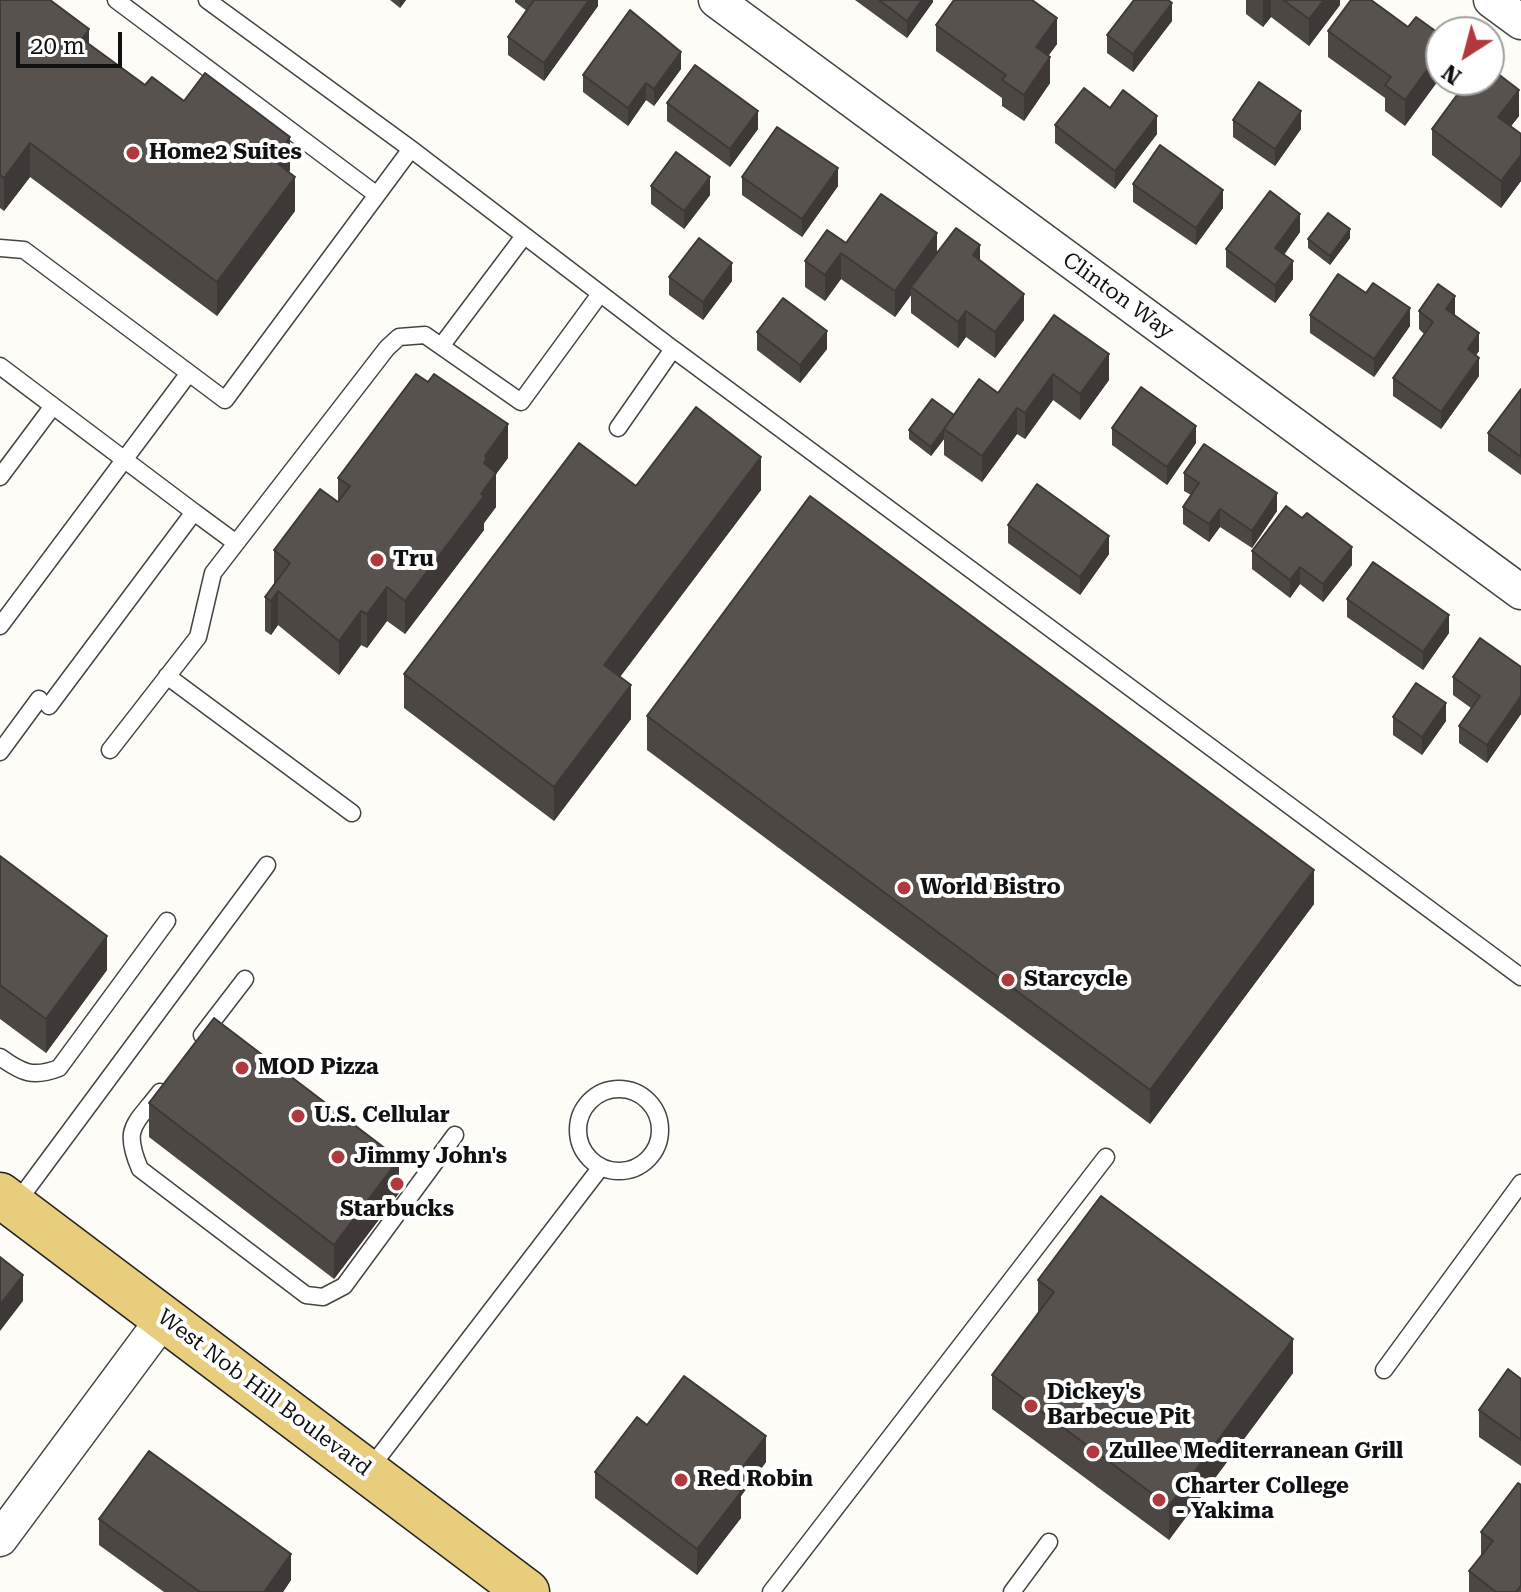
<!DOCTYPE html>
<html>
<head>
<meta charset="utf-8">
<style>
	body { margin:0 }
	#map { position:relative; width:1521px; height:1592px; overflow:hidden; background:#fefcf6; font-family:"Roboto Serif",serif }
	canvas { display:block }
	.north { position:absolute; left:1425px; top:16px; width:80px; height:80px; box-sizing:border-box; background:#fff; border:2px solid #a0a0a0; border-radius:50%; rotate:216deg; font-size:22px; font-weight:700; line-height:32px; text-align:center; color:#111 }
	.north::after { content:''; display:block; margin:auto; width:28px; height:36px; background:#b0393f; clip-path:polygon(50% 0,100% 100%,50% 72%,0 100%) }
	.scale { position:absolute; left:16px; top:32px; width:106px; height:36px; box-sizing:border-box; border:4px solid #111; border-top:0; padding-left:10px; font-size:24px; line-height:28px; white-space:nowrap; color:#111; -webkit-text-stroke:6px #fff; paint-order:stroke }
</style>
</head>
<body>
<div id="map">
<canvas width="1521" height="1592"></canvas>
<div class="north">N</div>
<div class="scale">20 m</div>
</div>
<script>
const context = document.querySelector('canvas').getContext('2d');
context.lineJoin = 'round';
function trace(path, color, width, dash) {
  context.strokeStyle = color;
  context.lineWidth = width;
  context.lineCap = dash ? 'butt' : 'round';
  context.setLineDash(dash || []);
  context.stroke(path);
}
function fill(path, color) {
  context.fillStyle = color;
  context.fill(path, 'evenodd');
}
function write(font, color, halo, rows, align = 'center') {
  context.font = font + ' "Roboto Serif",serif';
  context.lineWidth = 8;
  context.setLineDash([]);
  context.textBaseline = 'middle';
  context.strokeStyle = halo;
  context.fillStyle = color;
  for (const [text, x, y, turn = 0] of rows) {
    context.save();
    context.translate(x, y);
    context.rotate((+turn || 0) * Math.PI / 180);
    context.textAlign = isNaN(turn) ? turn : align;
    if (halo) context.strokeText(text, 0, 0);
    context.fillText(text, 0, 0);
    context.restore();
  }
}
const service = new Path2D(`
	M116 0 377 195
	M207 0 411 149 673 349
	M0 248 24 250 189 373 0 626
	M442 345 524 236
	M0 366 194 512 49 706
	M189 373 225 400 411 149
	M618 428 673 349 1521 977
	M0 477 53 406
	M194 512 236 543
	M167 676 352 813
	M110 750 198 637 213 573 387 348 399 337 425 335 521 402 600 294
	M0 752 39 699
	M202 1035 245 979
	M0 1057C22 1073 33 1078 59 1068L167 921
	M578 1130a41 41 0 1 1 82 0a41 41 0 1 1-82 0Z
	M160 1092C135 1125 122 1127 140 1169L306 1295 323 1297 344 1286 455 1135
	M15 1205 267 865
	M1384 1370 1521 1183
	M368 1471 601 1167
	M771 1592 1106 1157
	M1012 1592 1049 1542`);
const minor = new Path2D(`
	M716 0 1521 592
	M1491 0 1521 22
	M0 1539 164 1318`);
const primary = new Path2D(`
	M0 1195 527 1592`);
trace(service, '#444', 19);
trace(minor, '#444', 37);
trace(primary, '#222', 47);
trace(service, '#fff', 16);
trace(minor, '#fff', 34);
trace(primary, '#e7cd7c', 44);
fill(new Path2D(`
	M0 0 89 44 145 85 184 101 290 170 289 172 295 211 217 316 30 177 4 211 0 208Z
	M390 0H406L400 8Z
	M515 0H598V6L544 81 508 55V37L527 11 515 2Z
	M855 0H933V2L907 38Z
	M1246 0H1340V5L1309 46 1271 17 1263 27 1246 14Z
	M1172 21 1133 72 1107 53V35Z
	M936 25 1057 44 1048 56 1050 83 1024 121 1002 106V98L936 51Z
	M1408 27 1405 126 1385 111V98L1328 57V31Z
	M681 69 654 106 646 100 628 126 583 92V75Z
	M667 103 758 129 730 167 667 121Z
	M1110 108 1157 134 1115 189 1055 143V125Z
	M1519 116 1511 126 1521 134V181L1501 208 1432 155V129Z
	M1233 120 1301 129 1275 166 1233 137Z
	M742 177 838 186 802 237 742 195Z
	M1133 184 1223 208 1196 245 1133 202Z
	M651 186 710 195 684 229 651 204Z
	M1300 232 1284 255 1293 279 1275 303 1226 267V249Z
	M1350 238 1330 265 1308 248V239Z
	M846 243 937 253 980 261 1024 320 995 358 966 337 958 348 911 313V295L895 317 841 279 825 301 805 287V261Z
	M669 277 732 281 703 320 669 295Z
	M1366 293 1410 326 1374 377 1310 333V315Z
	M1419 311 1455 314 1454 315 1479 351 1476 355 1479 376 1441 429 1393 396V378L1424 334 1419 329Z
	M1054 315 1109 380 1080 420 1053 400 1025 439 1017 434 982 482 944 455V439L931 456 909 439V430L954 415 998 393Z
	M757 332 827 349 800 383 757 350Z
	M1521 389V475L1488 451V433Z
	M1112 428 1196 443 1167 485 1112 445Z
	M508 458 496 474V507L484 523V530L405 634 387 621 367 648 361 645 339 675 278 625 271 635 265 631V597L274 584V550L338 502V478Z
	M1184 473 1277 511 1252 548 1220 527 1209 542 1183 524V507L1191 495 1184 491Z
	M636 486 761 490 620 677 631 719 554 821 404 708V674Z
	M1008 525 1109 554 1080 595 1008 543Z
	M1252 551 1352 565 1323 602 1300 584 1290 598 1252 569Z
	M1347 599 1449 633 1423 670 1347 617Z
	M1521 667V714L1487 763 1459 743V726L1471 708 1453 695V677Z
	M647 716 1314 904 1150 1124 647 750Z
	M1393 717 1446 721 1422 755 1393 735Z
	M0 856 107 970 46 1053 0 1019Z
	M149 1103 399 1193 334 1279 149 1137Z
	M1038 1280 1293 1373 1169 1540 992 1409V1375L1038 1313Z
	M1521 1379V1466L1479 1437V1410Z
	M647 1425 766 1462 741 1496V1518L697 1575 595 1498V1472Z
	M1521 1485V1592H1469V1571L1481 1556V1532Z
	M99 1519 291 1580 283 1592H164L99 1545Z`), '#4c4743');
fill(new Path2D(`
	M400 0H406L400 8Z
	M589 0H598V6L544 81V63Z
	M922 0H933V2L907 38V21Z
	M1263 0H1271V17L1263 27Z
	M1324 0H1340V5L1309 46V19Z
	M1172 3V21L1133 72V54Z
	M1057 18V44L1036 73V47Z
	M89 29V63L82 39Z
	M1441 51V77L1405 126V100Z
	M681 52V69L654 106V89Z
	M1050 57V83L1024 121V95Z
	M646 83V100L628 126V108Z
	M1519 90V116L1498 143V117Z
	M758 111V129L730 167V149Z
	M1301 111V129L1275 166V149Z
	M1157 116V134L1115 189V171Z
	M290 137V170L273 194V160Z
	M30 143V177L4 211V178Z
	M1521 155V181L1501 208V181Z
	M838 168V186L802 237V219Z
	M295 177V211L217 316V282Z
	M710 177V195L684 229V211Z
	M1223 190V208L1196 245V228Z
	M1300 214V232L1275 266V248Z
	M1350 229V238L1330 265V256Z
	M937 233V259L911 287V295L895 317V291Z
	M980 245V271L973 255Z
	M841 253V279L825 301V275Z
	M1293 261V279L1275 303V285Z
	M732 263V281L703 320V302Z
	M1024 294V320L995 358V332Z
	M1455 296V314L1446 327V309Z
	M1410 308V326L1374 377V359Z
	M966 311V337L958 348V322Z
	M827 331V349L800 383V365Z
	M1479 333V351L1468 367V349Z
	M1109 354V380L1080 420V394Z
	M1479 358V376L1441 429V412Z
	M1053 374V400L1025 439V413Z
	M1017 408V434L982 482V456Z
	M508 424V458L496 474V507L484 523V530L405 634V601L484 463 485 456Z
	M1196 426V443L1167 485V467Z
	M944 430V439L931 456V447Z
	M761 457V490L604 698V665Z
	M1277 493V511L1252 548V531Z
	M1220 509V527L1209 542V524Z
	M1109 536V554L1080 595V577Z
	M1352 547V565L1323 602V584Z
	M1300 567V584L1290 598V580Z
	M387 587V621L367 648V614Z
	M278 591V625L271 635V601Z
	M361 611V645L339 675V641Z
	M1449 615V633L1423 670V652Z
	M631 685V719L554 821V787Z
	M1521 696V714L1487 763V745Z
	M1446 703V721L1422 755V737Z
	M1314 870V904L1150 1124V1090Z
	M107 936V970L46 1053V1019Z
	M399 1159V1193L334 1279V1245Z
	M23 1275V1301L0 1331V1305Z
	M1293 1339V1373L1169 1540V1506Z
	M766 1436V1462L741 1496V1518L697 1575V1549L730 1484Z
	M291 1554V1580L283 1592H264Z`), '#3e3937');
const building = new Path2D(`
	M0 0H50L89 29 82 39 145 85 152 77 184 101 205 73 290 137 273 160 295 177 217 282 30 143 4 178 0 175Z
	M534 0H589L544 63 508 37Z
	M879 0H922L907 21Z
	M954 0H1032L1057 18 1036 47 1050 57 1024 95 1002 80 1006 75 936 25Z
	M1134 0H1168L1172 3 1133 54 1107 35Z
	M1283 0H1324L1309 19Z
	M1351 0H1371L1408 27 1416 17 1441 35V51L1405 100 1385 85 1391 77 1328 31Z
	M630 10 681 52 654 89 646 83 628 108 583 75Z
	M695 65 758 111 730 149 667 103Z
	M1489 67 1519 90 1498 117 1521 134V155L1501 181 1432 129 1468 80H1489Z
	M1259 82 1301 111 1275 149 1233 120Z
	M1084 88 1110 108 1123 90 1157 116 1115 171 1055 125Z
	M777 127 838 168 802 219 742 177Z
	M1160 145 1223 190 1196 228 1133 184Z
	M676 152 710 177 684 211 651 186Z
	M1270 191 1300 214 1275 248 1293 261 1275 285 1226 249Z
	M881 194 937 233 895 291 841 253 825 275 805 261 827 230 846 243Z
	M1328 213 1350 229 1330 256 1308 239Z
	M956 228 980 245 973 255 1024 294 995 332 966 311 958 322 911 287Z
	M699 238 732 263 703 302 669 277Z
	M1338 274 1366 293 1373 283 1410 308 1374 359 1310 315Z
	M1438 284 1455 296 1446 309 1479 333 1468 349 1479 358 1441 412 1393 378 1433 322 1419 311Z
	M783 298 827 331 800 365 757 332Z
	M1054 315 1109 354 1080 394 1053 374 1025 413 1017 408 982 456 944 429 979 379 998 393Z
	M416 374 428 382 434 374 508 424 485 456 487 458 484 463 496 473 481 494 484 496 405 601 387 587 367 614 361 611 339 641 278 591 271 601 265 597 290 563 274 550 320 489 338 502 350 486 338 478Z
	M1141 387 1196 426 1167 467 1112 428Z
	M1521 389V457L1488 433Z
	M932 399 954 415 931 447 909 430Z
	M696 407 761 457 604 665 631 685 554 787 404 674 579 443 636 486Z
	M1204 444 1277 493 1252 531 1220 509 1209 524 1183 507 1199 483 1184 473Z
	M1037 484 1109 536 1080 577 1008 525Z
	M810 496 1314 870 1150 1090 647 716Z
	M1286 506 1302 518 1307 513 1352 547 1323 584 1300 567 1290 580 1252 551Z
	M1373 562 1449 615 1423 652 1347 599Z
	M1480 638 1521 667V696L1487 745 1459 726 1480 696 1453 677Z
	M1416 683 1446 703 1422 737 1393 717Z
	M0 856 107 936 46 1019 0 985Z
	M214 1018 399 1159 334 1245 149 1103Z
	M1101 1196 1293 1339 1169 1506 992 1375 1054 1292 1038 1280Z
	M0 1257 23 1275 0 1305Z
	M1508 1369 1521 1379V1440L1479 1410Z
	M684 1376 766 1436 730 1484 741 1492 697 1549 595 1472 637 1417 647 1425Z
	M149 1451 291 1554 264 1592H200L99 1519Z
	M1518 1483 1521 1485V1586L1516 1592H1496L1469 1571 1493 1541 1481 1532Z`);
fill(building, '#58524e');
trace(building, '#3e3937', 2);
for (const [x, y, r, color] of [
	[133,153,8,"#b0393f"],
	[377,560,8,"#b0393f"],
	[904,888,8,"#b0393f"],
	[1008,980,8,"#b0393f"],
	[242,1068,8,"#b0393f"],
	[298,1116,8,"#b0393f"],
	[338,1157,8,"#b0393f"],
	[397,1184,8,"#b0393f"],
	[1031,1406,8,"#b0393f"],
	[1093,1452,8,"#b0393f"],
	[681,1480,8,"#b0393f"],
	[1159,1500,8,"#b0393f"]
]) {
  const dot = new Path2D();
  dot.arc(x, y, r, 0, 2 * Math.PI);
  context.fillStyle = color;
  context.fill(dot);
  trace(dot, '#fff', 3);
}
write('bold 22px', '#111', '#fff', [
	["Home2 Suites",149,153],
	["Tru",393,560],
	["World Bistro",920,888],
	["Starcycle",1024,980],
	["MOD Pizza",258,1068],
	["U.S. Cellular",314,1116],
	["Jimmy John's",354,1157],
	["Starbucks",397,1210,"center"],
	["Dickey's",1047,1393],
	["Barbecue Pit",1047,1418],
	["Zullee Mediterranean Grill",1109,1452],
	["Red Robin",697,1480],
	["Charter College",1175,1487],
	["- Yakima",1175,1512]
], 'left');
write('22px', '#111', '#fff', [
	["Clinton Way",1118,296,36],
	["West Nob Hill Boulevard",264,1393,37]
]);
</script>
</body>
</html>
